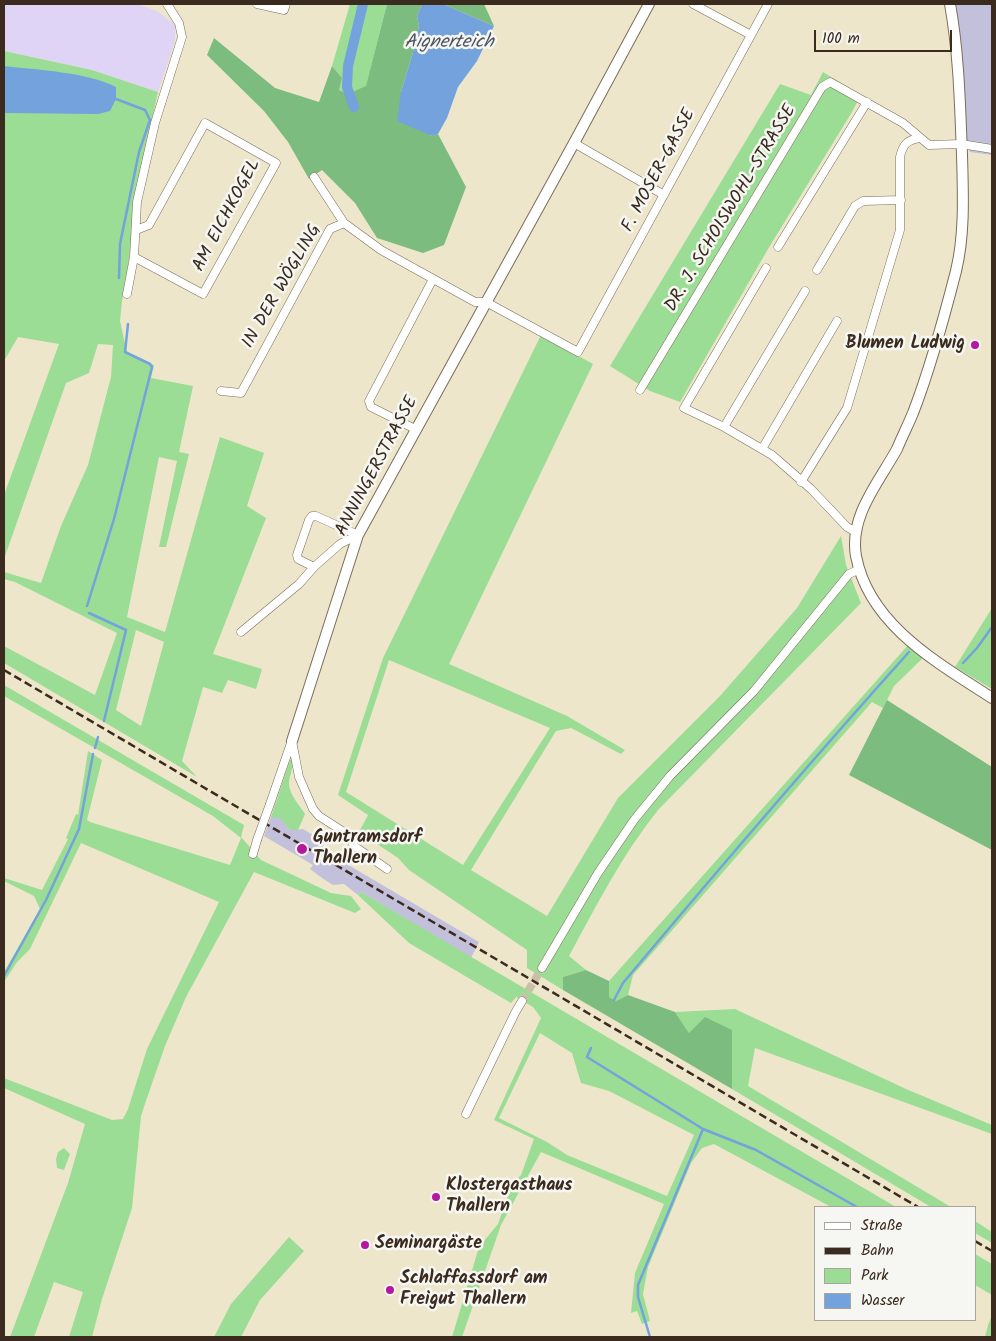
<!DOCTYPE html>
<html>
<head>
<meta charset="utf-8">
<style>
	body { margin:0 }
	#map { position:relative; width:996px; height:1341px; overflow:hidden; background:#eee6cb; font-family:Kalam,sans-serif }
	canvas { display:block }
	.frame { position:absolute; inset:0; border:5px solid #3b2a1e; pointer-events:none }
	.legend { position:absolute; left:814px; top:1206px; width:162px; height:115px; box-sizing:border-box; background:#f6f6f2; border:1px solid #aba49d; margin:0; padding:6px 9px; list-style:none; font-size:15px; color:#3b2a1e }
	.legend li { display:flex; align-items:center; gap:10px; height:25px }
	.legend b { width:25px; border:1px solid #aba49d }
	.scale { position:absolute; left:814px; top:30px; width:138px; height:22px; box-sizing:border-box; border:2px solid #3b2a1e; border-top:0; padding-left:6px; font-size:15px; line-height:18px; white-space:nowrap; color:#3b2a1e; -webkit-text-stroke:4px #f6f6f2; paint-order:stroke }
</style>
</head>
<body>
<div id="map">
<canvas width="996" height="1341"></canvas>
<div class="frame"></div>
<ul class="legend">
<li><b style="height:6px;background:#fff"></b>Straße</li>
<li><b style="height:6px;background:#3b2a1e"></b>Bahn</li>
<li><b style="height:14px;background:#9bdd94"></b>Park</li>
<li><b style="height:14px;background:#73a2dd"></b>Wasser</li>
</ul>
<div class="scale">100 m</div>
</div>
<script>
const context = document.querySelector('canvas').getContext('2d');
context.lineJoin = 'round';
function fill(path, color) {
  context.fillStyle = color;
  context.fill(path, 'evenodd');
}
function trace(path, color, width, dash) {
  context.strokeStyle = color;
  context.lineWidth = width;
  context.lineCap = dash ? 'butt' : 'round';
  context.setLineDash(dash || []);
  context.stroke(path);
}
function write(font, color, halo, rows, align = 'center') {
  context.font = font + ' Kalam,sans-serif';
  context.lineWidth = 5;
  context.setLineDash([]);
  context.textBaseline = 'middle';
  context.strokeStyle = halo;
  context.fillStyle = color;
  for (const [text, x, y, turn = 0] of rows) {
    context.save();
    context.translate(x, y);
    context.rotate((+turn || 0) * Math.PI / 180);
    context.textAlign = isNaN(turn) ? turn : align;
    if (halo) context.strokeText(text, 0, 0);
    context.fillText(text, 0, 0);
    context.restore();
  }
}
fill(new Path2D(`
	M4 4H137L157 11 175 25V41L158 92 92 70 4 51Z`), '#dfd4f5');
fill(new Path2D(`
	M953 4H992V155L970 152 963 136Z
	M271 817H280L290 830 303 829 318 838V841L322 844 323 850 479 942 471 958 361 892 358 895 344 884 333 885 322 878 310 869 313 865 264 836Z`), '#c3c0db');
fill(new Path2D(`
	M350 4H387L366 87 348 94 339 90 342 78 332 66Z
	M4 51 92 70 158 92 132 210V230L127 277 122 301 120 321 127 353 154 365 151 378 193 386 179 452 189 454 166 547H159L177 461 159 457 127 617 165 632 220 437 264 453 247 506 266 518 213 654 262 669 256 689 228 680 222 693 203 687 182 761 197 777 4 663V646L95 695 117 633 15 582 4 579V572L41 583 61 526 88 465 111 377 113 345 98 344 89 373 66 383 4 559V495L59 344 18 337 4 361ZM136 630 164 642 141 726 116 710Z
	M823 72 861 95 852 112 768 249 680 402 650 391 610 366 780 84 811 95Z
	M541 335 593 364 449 664 567 716 625 750 621 754 571 728 556 731 471 870 547 916 618 798 720 696 797 608 841 536 846 565 861 603 658 810C622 855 596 906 569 956L586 970 563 977V990L527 968V950L409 870 398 858 359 832 368 815 338 795 383 658ZM389 660 550 728 463 865 346 792Z
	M992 608V689L955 667Z
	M909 644 925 656 894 686 883 708 872 702 633 975 628 995 616 1001 609 997V981Z
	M4 685 244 825 241 837 261 860 331 893 351 896 361 909 355 913 254 872 186 997 165 1046 147 1098 141 1116 132 1208 102 1299 92 1337H69L83 1292 54 1282 34 1337H10L68 1183 85 1124 4 1088V1078L112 1120 123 1119 128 1109 147 1049 219 902 81 843 30 949 17 962 4 982V972L40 909 34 896 4 881V878L42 890 68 839 66 838 76 814 78 815 88 751 102 760 87 820 90 822 230 865 241 838 213 816 4 696Z
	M292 759C294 770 289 775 289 784 289 794 300 806 305 814L298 830H290L280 818 271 817 290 760Z
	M361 892 896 1207H831L714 1144 702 1148 691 1163 648 1267 643 1294 650 1321 642 1324 637 1311 631 1313 635 1273 664 1204 541 1152 501 1225 462 1337H452L479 1247 498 1224 512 1184 521 1175 534 1139 494 1120 541 1018 533 1007 516 997 511 1003 409 943 358 895ZM540 1033 572 1053 581 1083 609 1091 694 1135 667 1196 567 1155 547 1142 499 1118Z
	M735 1009 906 1089 992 1125V1134L755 1048 748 1086 951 1207H931L732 1089V1030L689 1033 675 1012Z
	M64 1148 70 1154 64 1170 57 1168 56 1159 58 1152Z
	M975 1221 992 1232V1243L975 1233Z
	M289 1237 304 1251 260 1300 241 1337H214L231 1304Z
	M975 1254 992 1264V1295L975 1285Z
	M992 1315V1337H985L988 1325Z`), '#9bdd94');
fill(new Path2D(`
	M387 4H422L417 16 419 26 414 49 401 92 431 136 438 134 466 187 444 245 423 253 377 238 355 203 322 170 309 179 288 142 264 111 207 55 214 38 275 88 319 102 332 66 342 78 339 90 348 94 366 86Z
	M443 4H484L494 26Z
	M887 700 992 767V850L849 775Z
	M586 970 609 981V997L616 1001 628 995 675 1012 689 1033 705 1017 732 1030V1089L563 990V977Z`), '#7cbc7e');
fill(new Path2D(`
	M422 4H443L494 26 477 61 458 87 447 118 438 134 432 136 397 121 401 92 414 49 419 26 417 16Z
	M4 66C38 70 86 72 116 87V99L110 111 98 114 4 113Z`), '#73a2dd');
trace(new Path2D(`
	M116 99 145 110 150 120 139 152 120 244 119 278
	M87 606 114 519 152 367 150 364 125 352 128 324
	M89 613 126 630 104 721
	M963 663 977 648 992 627
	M95 748 98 737
	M4 976 46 900 79 829 93 754
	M614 1000 623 983C717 871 812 760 909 652
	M591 1048 587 1057 703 1129 756 1150 857 1207
	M650 1337 638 1297V1285L703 1129`), '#73a2dd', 2.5);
trace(new Path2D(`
	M354 107 347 87 348 66 363 4`), '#73a2dd', 10);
trace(new Path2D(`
	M522 1001 542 968`), '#cac0a8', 8, [8, 4]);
const street = new Path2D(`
	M257 4 284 10 286 4
	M693 4 751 35
	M574 143 664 195
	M314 177 344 223 381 250 475 302H486L578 352 768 4
	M778 247 867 102
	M134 257 203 294 276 163 205 123 149 225 136 230
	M766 268 684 408 724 427 772 455 811 489 847 527 856 532
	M817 270 855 206 863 201 901 200
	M127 294 134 257 137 202 155 123 182 37 179 23 167 4
	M640 390 822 87 830 82 903 123 929 145 961 144 992 149
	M221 391 241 393 330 229 344 223
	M724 427 805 291
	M415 429 371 407 369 401 433 279
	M762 449 837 321
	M801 482 847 408 900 230V157C903 144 907 140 920 138
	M314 567 298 559 297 555 309 520 312 516H316L358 535
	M241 632 299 584 314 567 340 544 358 535
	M292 741 299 777 313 809 319 816 350 836 354 846 387 869
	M270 804 291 743
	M253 854 257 840
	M542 968 598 873 634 820 670 776 754 691 849 574 860 569
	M466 1114 515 1013 522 1001`);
const secondary = new Path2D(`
	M950 4C959 54 960 104 962 155 963 193 965 234 956 271 944 318 930 369 913 413 908 425 902 437 897 449 879 482 849 516 856 556 869 625 938 663 992 698
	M292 741 358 535 574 143 649 4`);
trace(street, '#7a6c5b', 9);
trace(secondary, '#7a6c5b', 12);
trace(street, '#fff', 8);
trace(secondary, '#fff', 10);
trace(new Path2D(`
	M4 670 918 1207
	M975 1241 992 1251`), '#3b2a1e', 2.5, [8, 4]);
const streetBridge = new Path2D(`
	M257 840 270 804`);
trace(streetBridge, '#7a6c5b', 9, []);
trace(streetBridge, '#fff', 8);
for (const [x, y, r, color] of [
	[975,345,5,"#b5179e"],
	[302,849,6,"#b5179e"],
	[436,1197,5,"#b5179e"],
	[365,1245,5,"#b5179e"],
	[390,1290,5,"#b5179e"]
]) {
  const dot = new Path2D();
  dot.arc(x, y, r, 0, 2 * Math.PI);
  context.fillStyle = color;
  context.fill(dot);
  trace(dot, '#f6f6f2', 2);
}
write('18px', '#3b2a1e', '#f6f6f2', [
	["F. MOSER-GASSE",660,171,-62],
	["DR. J. SCHOISWOHL-STRASSE",732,209,-59],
	["AM EICHKOGEL",228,216,-62],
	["IN DER WÖGLING",283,287,-60],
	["ANNINGERSTRASSE",378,467,-62]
]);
write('bold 18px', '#3b2a1e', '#f6f6f2', [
	["Blumen Ludwig",965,345,"right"],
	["Guntramsdorf",313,839],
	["Thallern",313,860],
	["Klostergasthaus",446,1187],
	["Thallern",446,1208],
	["Seminargäste",375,1245],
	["Schlaffassdorf am",400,1280],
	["Freigut Thallern",400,1301]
], 'left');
write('italic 19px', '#4f5461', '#f6f6f2', [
	["Aignerteich",449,44]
]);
</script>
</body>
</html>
